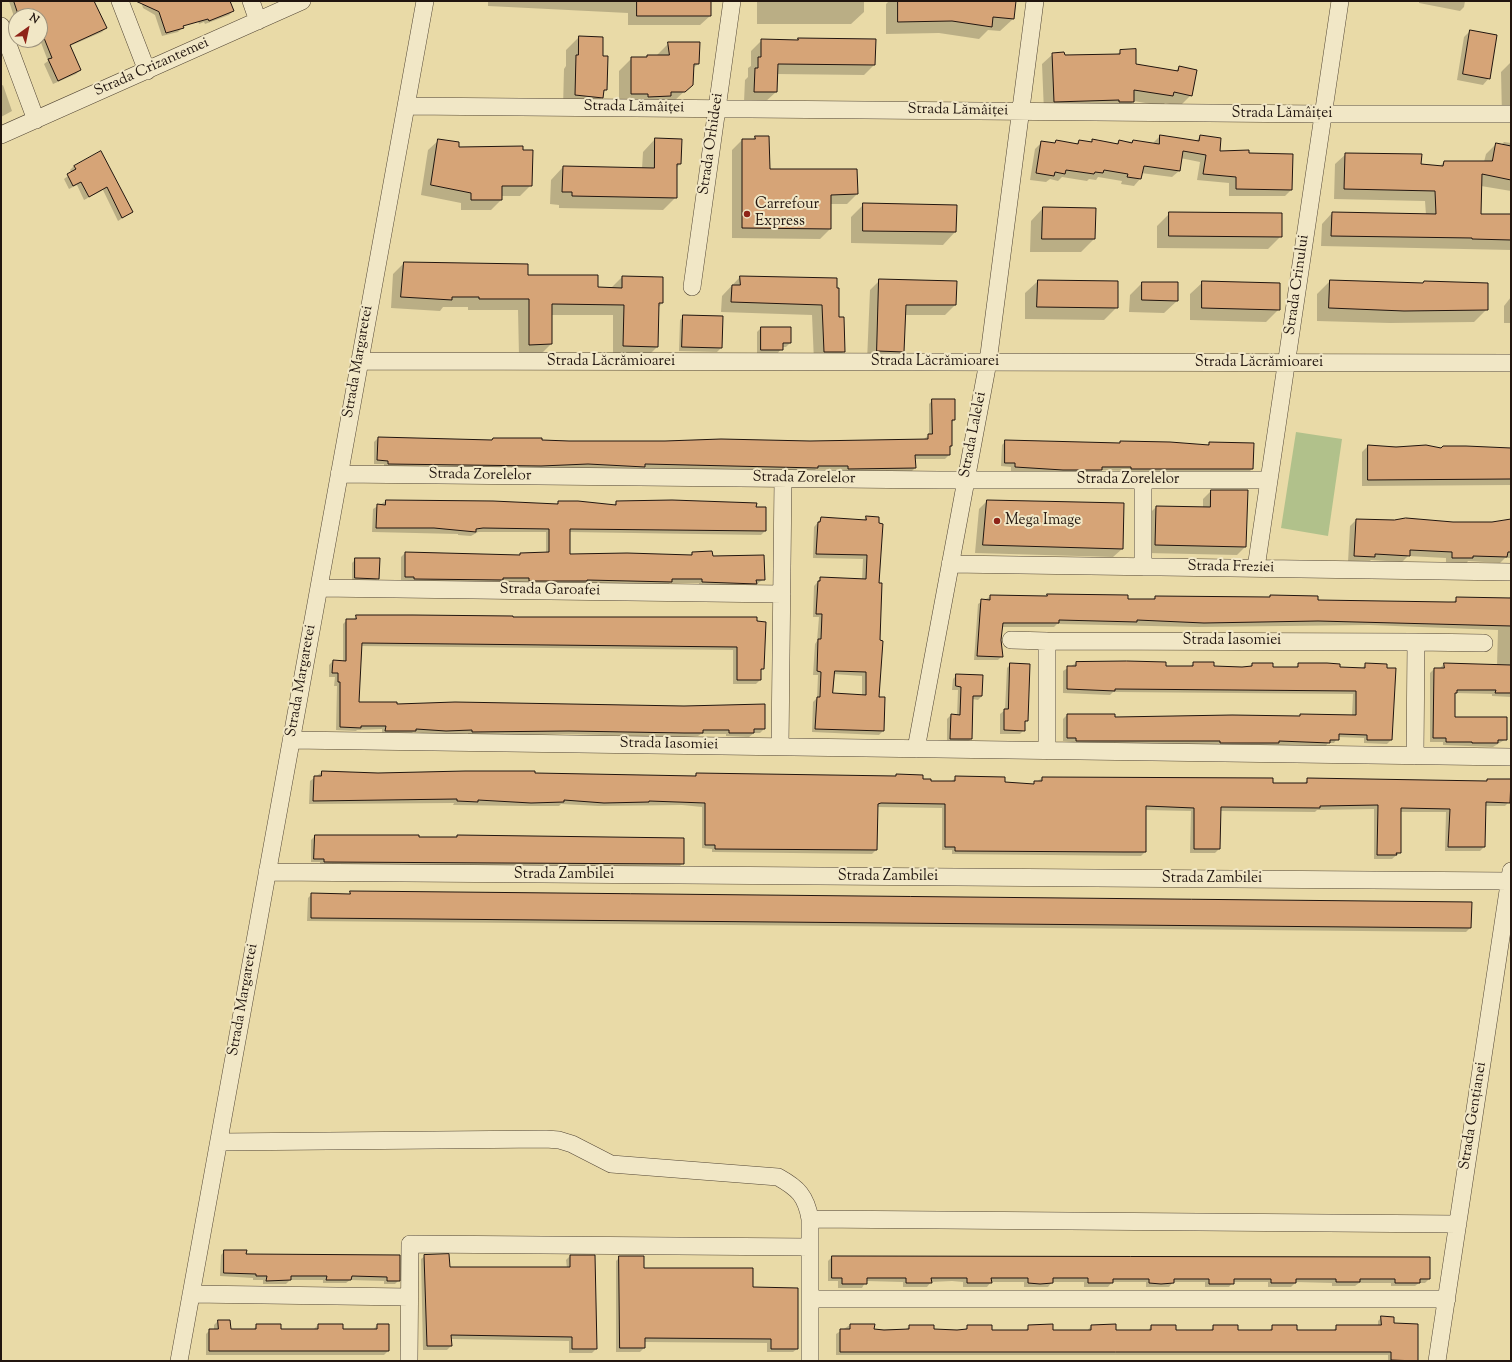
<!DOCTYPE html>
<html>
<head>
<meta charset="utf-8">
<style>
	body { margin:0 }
	#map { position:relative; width:1512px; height:1362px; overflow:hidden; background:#e9daa7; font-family:"Sorts Mill Goudy",serif }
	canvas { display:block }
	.frame { position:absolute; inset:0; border:2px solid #21150f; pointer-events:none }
	.north { position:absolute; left:8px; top:8px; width:40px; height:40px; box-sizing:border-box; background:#f1e7c6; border:1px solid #9e937d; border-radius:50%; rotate:33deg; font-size:11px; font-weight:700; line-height:16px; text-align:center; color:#21150f }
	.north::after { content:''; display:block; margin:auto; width:14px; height:18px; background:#8f2418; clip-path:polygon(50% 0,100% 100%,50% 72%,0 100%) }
</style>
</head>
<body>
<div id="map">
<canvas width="1512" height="1362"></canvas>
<div class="frame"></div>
<div class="north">N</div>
</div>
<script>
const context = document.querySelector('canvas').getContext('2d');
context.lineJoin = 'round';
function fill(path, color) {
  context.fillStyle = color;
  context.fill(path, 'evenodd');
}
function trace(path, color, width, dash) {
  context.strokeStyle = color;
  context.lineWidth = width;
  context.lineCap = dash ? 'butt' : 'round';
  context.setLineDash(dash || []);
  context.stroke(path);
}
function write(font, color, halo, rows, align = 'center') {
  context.font = font + ' "Sorts Mill Goudy",serif';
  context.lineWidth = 4;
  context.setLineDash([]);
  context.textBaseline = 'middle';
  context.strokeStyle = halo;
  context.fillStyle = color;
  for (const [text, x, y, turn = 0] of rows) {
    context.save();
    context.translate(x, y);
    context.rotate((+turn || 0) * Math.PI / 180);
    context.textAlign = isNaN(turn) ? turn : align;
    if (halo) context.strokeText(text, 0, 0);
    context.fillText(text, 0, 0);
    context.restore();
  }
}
fill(new Path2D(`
	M1296 432 1342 439 1328 536 1281 528Z`), '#b1c18b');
fill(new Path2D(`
	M9 1H93L106 28 102 32 70 46 80 70 76 74 53 84 44 64 48 61 40 40V16H16V23Z
	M141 1H173L182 28 178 32 162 36 155 15 143 8Z
	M191 1H229L233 11 229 15 205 24 204 22 199 24Z
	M488 1H710V16L700 25H628V13L488 6Z
	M757 1H864V12L851 24H757Z
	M889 1H1015L1013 19 1000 31 988 30 979 39 939 33 886 34V4Z
	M1419 1H1465L1464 7 1460 11 1419 3Z
	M1470 31 1489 78 1483 85 1457 80 1464 37Z
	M579 37 602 57 606 89 603 93 602 97 590 110 563 108 564 69 566 66V50Z
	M798 39 874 65 864 75 776 74V92L765 102H744L745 80 748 77V68L751 66V51L762 40 796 41Z
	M669 43 698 64 692 69V84L671 104 619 107V71L632 58 656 56Z
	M1121 51 1135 65 1175 72 1179 67 1191 95 1180 106 1165 103 1162 106 1134 101 1123 112H1044L1042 64 1053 54 1065 56 1116 55Z
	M1511 62V117L1502 116 1501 72Z
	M3 85 12 111 1 117V86Z
	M1160 136 1195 142 1201 136 1219 152 1248 154 1291 190 1285 196H1229V183L1197 180 1200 162 1180 158 1179 171 1172 177 1141 173 1140 179 1134 186 1121 184 1122 181 1098 177 1096 180 1089 179 1087 181 1062 177 1058 181 1050 179 1046 182 1030 180 1035 149 1042 142 1054 144 1056 141 1075 145 1079 141 1090 143 1093 140 1116 144 1119 141 1153 143Z
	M755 137H768L769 170 857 194 847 204H830V229L820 239 732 238V150L742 140H752Z
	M655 139 680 164 676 168V197L663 210 559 208V205L550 204 551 180 563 167 642 169 643 152Z
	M439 140 457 148 522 151 531 185 520 196H501V200L491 210H461V203L421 195 428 150Z
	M1504 142 1511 143V191L1481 186 1480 214 1511 215V250L1321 246 1322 224 1332 213 1426 215 1425 201 1334 199 1335 164 1346 154 1440 166 1444 162H1484L1486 154 1496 144 1501 145Z
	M101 153 132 212 118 221 103 190 84 200 77 185 69 189 64 179 72 173 70 170 74 166Z
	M864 204 955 232 943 245 851 243V217Z
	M1043 208 1095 209 1094 239 1081 252H1030L1031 221Z
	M1170 213 1281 236 1268 249 1157 248V226Z
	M404 263 527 276 597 288H611L622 277 662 303 658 308 657 347 646 358 613 357V315H551V344L540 355 519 356 518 310H468V307H443L440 311 391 308 393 274Z
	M740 277 836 279 838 318 844 351 834 362H814L812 315 721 312 722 296Z
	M880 280 955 305 945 315H905L903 352 893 362 867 361 870 290Z
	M1038 281 1117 307 1104 320 1025 319V293Z
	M1330 281 1422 284 1424 282 1487 309 1474 322 1390 323 1317 321V294Z
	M1203 282 1279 309 1266 322 1190 320V294Z
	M1142 283 1177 301 1164 313 1129 312 1130 295Z
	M1511 297V323H1504V306Z
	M684 316 721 348 717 352 679 351 680 320Z
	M761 328 790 343 786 347H782L778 353H757V332Z
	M933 400 954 420 951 423V446L949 449V455L945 459H914L915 468 911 472 844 473V470L816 469 813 472 642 468 640 471 384 468V464H374V442L378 438 491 440 493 439 569 442H810L924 439 929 435V404Z
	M1006 441 1207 446 1209 443 1252 469 1248 473H1127V471L1100 470 1097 474 1011 471V467L1001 466 1002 445Z
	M1368 446 1511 449V485L1362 486V452Z
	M1211 491H1247L1245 547 1237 555 1147 553 1148 515 1156 507 1203 508V499Z
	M386 501 556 505 558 502 613 506 616 502 755 508 765 531 761 535 569 532V555L689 556 692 553 711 552 713 557 764 579 752 587 699 586V583H670L667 586 526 584V582L411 583V581L401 580V557L405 553 519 556 521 554 546 553V532H478L471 536 458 535V534L372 532 373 509Z
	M987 501 1122 549 1113 557 975 553 979 509Z
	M866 517 878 584V698L883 731 879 735 812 732 813 702 817 698 818 675H813L815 644 817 641 819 617H813L814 586 821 578 862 580 863 559 813 558 814 527 821 519 863 521ZM833 674 862 676V696L832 694Z
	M1356 520 1492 523 1511 520V558H1505L1500 563 1468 561 1466 564 1446 563V558L1408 556 1402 562 1371 560 1368 563 1348 562 1350 526Z
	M356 559 378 578 374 582H352V563Z
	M991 596 1127 600H1152L1155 597 1269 598 1270 596 1317 601 1453 603 1457 598 1506 599 1511 597V697L1492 696V694L1455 693 1454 718 1506 739 1493 747 1443 745V742H1430V673L1434 669H1439L1444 664 1497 666 1498 630 1369 625 1199 627 1057 624 1054 627H1002L1000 640 1002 656 998 660H974L978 604Z
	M357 616 512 618 745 617 763 669 760 671V680L756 684H733V650L361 646 358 702 360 704H579L684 707 764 729 760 733H754L749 737 726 736V734H701L698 736 679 737 565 734 468 736V733L442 735 413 732 411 734H382V729L357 730 356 731 336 730 337 686H334L335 677H329V665L333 661H343V624L347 620H353Z
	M1076 663 1165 667H1189L1194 663 1213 667 1248 668 1252 664H1272V668H1295L1299 664 1361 669 1366 664 1391 740 1387 744 1364 743V738L1338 737 1334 743H1328L1325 747 1276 745 1274 746 1073 744V742L1063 741V719L1067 715 1114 718 1298 717 1301 715 1352 716 1353 694 1113 692 1110 695 1063 693V671Z
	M1011 664 1027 720 1024 723V730L1020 734H1000V714L1005 710 1007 668Z
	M957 675 982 696 978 700 972 699 971 739 967 743H947V719L951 715 957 716 958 690H952L953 679Z
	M322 772 378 774 694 777 696 774 895 777 897 775 930 782 952 781 956 777 1032 785 1042 778 1272 784H1304L1308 779 1485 782 1487 780 1509 802 1505 806H1485L1484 847 1480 851H1445L1446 812H1400V852L1392 859H1374V809L1317 810 1315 812 1220 811 1219 849 1215 853H1190L1191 811 1145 810V852L1141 856 952 854V850H942V808L877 807 876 850 872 854 712 852V849L702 848V807L682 805 599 806 561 804 559 806H527L453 805 454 803 309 804 310 781Z
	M315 836 418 838H455L457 836 683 863 679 867 320 866V862H311V840Z
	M351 892 1470 928 1466 932 307 921 308 898 312 894 348 895Z
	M225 1251 245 1255 399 1256V1280L395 1284H384V1281L350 1280 346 1283H323V1280H290L286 1284H263V1280H253V1278L220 1276 221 1255Z
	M425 1256 449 1268H567L566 1260 570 1256 596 1349 592 1353H569V1341L451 1339V1346L447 1350H423L421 1259Z
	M620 1257 643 1269 752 1288 797 1349 793 1352H767V1343L644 1342V1348L640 1352H616V1261Z
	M832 1257 1429 1279 1425 1283H1419L1415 1286H1391V1283H1359L1355 1286H1332V1283L1296 1282 1291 1287H1268V1282H1233L1229 1287H1205V1282H1173L1169 1287H1146V1282H1112L1108 1287H1084V1282H1052L1048 1287H1024V1282H991L987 1287H963V1282L952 1281 931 1282 927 1287H903V1282L866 1281 862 1288H838V1281H828V1261Z
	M1382 1317 1393 1324 1416 1361H1388V1355H836V1334L850 1325 873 1330 906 1329 910 1326 933 1330H964L968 1326 991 1331H1025L1029 1326 1052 1331H1087L1091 1326 1115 1331H1148L1151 1326 1175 1331H1210L1214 1326 1237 1331H1269L1273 1326 1296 1331H1333L1337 1326H1378V1321Z
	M218 1321 230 1330H253L257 1325 280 1330 314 1329 318 1325 342 1330 374 1329 377 1325 388 1351 384 1355H206V1334L210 1330H214V1325Z`), '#0003');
const building = new Path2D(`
	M14 1H94L107 28 70 45 81 70 58 81 48 59 52 58 40 28V16H19Z
	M136 1H230L234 11 209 21 208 19 183 26 184 28 166 33 159 12Z
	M637 1H711V16H637Z
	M898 1H1016L1014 19 993 17 992 27 952 21 898 22Z
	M1470 30 1497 35 1490 79 1463 74Z
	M579 36 603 37V56H608L607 90H604L603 98 575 95 576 55H578Z
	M798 38 876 39 875 65 778 64 777 92H754L755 68H758V57H761V39L798 40Z
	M668 42H700L699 64H694L693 85 685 92H671V96L648 97V94H631V57H647V55H669Z
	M1136 49V64L1178 71 1179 66 1197 70 1192 96 1174 92 1173 96 1134 90V102H1119V100L1054 102 1052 53 1064 52 1065 55 1120 54V50Z
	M1160 135 1199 141 1200 135 1221 138 1220 151 1249 150V153L1293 154 1292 190 1236 189V177L1203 174 1206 155 1183 151 1180 171 1144 166 1141 179 1127 177 1128 174 1104 170 1103 173 1095 172 1094 174 1066 170 1065 174 1055 172 1054 176 1036 173 1041 141 1055 143 1056 140 1078 144 1079 140 1092 142V139L1118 144 1119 140 1132 143 1133 140 1159 144Z
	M755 136H769L770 169H857L858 194 831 195V229L742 228V139H755Z
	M655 138 682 139 681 164H677V198L572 196V192H562L563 166 654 168Z
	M438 139 459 142V147L523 146V150H533L532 186H502V200H471V193L431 185Z
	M1496 143 1511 146V180L1482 174 1481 214H1511V240L1472 239V238L1331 236 1332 212 1436 214 1435 191 1344 189 1345 153 1422 154 1421 164 1443 166 1444 161H1492Z
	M101 151 133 212 122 218 107 187 89 197 81 182 73 186 67 174 76 169 74 166Z
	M863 203 957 205 956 232 863 231Z
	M1043 207 1096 208 1095 239H1042Z
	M1169 212 1282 213V237L1169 236Z
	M404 262 528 264V275H598V287L622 288V276L663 277V303H659L658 347 623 346 624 305 552 304V344L529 345V299H479V297H452V300L401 297Z
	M740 276 837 278V288H839V317H844L845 352H824L822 305 731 302 732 285H740Z
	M879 279 957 281 956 305H906L904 352 877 351Z
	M1038 280 1118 281V308L1037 307Z
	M1330 280 1423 283 1424 281 1488 283V310L1404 311 1329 308Z
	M1202 281 1280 283V310L1202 308Z
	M1142 282H1178V301L1142 300Z
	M683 315 723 316 722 348 682 347Z
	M761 327H791V343H783V350H761Z
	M932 399H955V420H952V446H950V455H915L916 468 848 469V466H818V468L645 464V467L588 464 541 466 388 464V461L377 460 378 437 492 440 493 438H542V440L569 441H665L721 439 810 441 928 439V434H932Z
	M1005 440 1120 443V441L1170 442 1209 445V442L1254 443 1253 469H1131V467H1102V470H1063L1015 467V463H1005Z
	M1368 445 1396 447 1426 445 1441 448 1443 446H1466L1511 448V479L1368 480Z
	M1211 490H1248L1246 547 1155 545 1156 506 1210 507Z
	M386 500 493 501 558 504V501H578L616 505V501L672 500 757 503 756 507H766V531L570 529V554L627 553 692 555V552L712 551 713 556 764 555 765 580H756L757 584 702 582V579H672V582L587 580V581H529V578H503V580L414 579V577H405V552L520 555V553L549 552V529L483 528 476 529V532L434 528H376L377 504 385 505Z
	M987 500 1124 503 1123 549 983 545Z
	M866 516 879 517V523L883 524 879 583H882L880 640 883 641 879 697H885L884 731 815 729 817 697H820L821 672 817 671 818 639H821L822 614H816L818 581H820V577L866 579 867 555 816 554 818 522H820L821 517 866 520ZM835 671 866 672V695L833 693Z
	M1406 518 1453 522H1492L1511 519V552H1508L1507 557 1473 556V558H1452V552L1410 550V556L1375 554V557L1354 556 1356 519 1394 520Z
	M355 558H380L379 579 355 578Z
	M1047 594 1128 595V599H1155V596L1270 597V595L1318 596V600L1448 602H1456V597L1511 598V626L1318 621 1204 623 1137 620V622L1059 620V623H1003L1001 640 1003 657 977 656 981 599 990 600V595L1047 596Z
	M356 615H413L513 616V617H757V621L766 622 764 669H761V680H737V647L362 643 359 702H397V704L455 702 684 706 765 704V729H754V733H729V730H703V733H684L569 731 472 732V730L446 731 416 729V731H385L386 726H361V728L340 727V682H338V673H332L333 660 346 661V619H356Z
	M1127 661 1166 662V666H1193V662H1214V666L1242 667 1252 666V663H1273V667H1298V663H1327L1340 664V667L1365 668V663L1387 664V668H1396L1392 740H1367V735L1339 734V740H1330V743L1279 741V743H1220V741H1076V738H1067V714H1115V717L1232 715 1300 716V714L1356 715V691L1115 689V691L1067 689V666H1076V662Z
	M1010 663 1030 664 1028 721H1025V731L1004 730V709H1008Z
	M1444 663 1511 665V693H1495L1496 690H1457V693H1455V717H1507V740H1498V743H1472V742H1446V738H1433L1434 668H1444Z
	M956 674 983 675 982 696H973L972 739H950L951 714 960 715 961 687 956 686Z
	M322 771 378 773 465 771H535V773L696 776V773L896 776V774L923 775V779H931V781H955V776L1005 777V782L1034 784V781H1042V777L1273 778V783H1307V778L1487 781V779H1511L1510 803 1486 802 1485 847H1448L1450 809 1401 808V853H1396L1397 855H1377L1378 805 1320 806V808L1221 807 1220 849H1194V808L1146 806V852H1123L955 851V847H945V804L881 803 878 804 877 850 715 849V845H705V803L649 801V802L604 803 564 800V802L531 803 478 800V802L457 801V799L313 801 314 776H321Z
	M315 835H419V837H457V835L684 838V864L324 862V859H314Z
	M350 891 1472 902 1471 928 311 918V893L350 894Z
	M224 1250H247L246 1254 400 1255V1281H387V1277L352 1276 351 1280H326L327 1276H291V1280L266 1281 267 1276H256V1274L224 1273Z
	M449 1254 450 1267H570V1255H595L597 1349H572V1337L451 1335 452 1346H427L424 1255Z
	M619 1256H644V1268H753V1287L798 1288V1349H771V1339L645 1338V1348H620Z
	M832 1256 1430 1257V1279H1420V1283H1395V1279H1360V1282H1336V1279H1296V1283H1271V1279H1234V1284H1209V1279H1174V1283L1161 1284 1149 1283V1279H1113V1283H1088V1278H1053V1283L1040 1284 1028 1283V1278H991L992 1283H967V1278H931L932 1283H906V1278H867V1284H842V1278H832Z
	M1381 1316 1394 1317V1323L1418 1324V1361L1391 1360V1352H840V1329H850V1324H875L874 1329 884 1330 909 1329V1325H934V1329L957 1330 967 1329V1325H992V1330H1028V1325L1053 1324V1330H1091V1325L1116 1324V1330H1151V1325H1176V1330H1213V1325H1238V1330H1272V1325H1297V1330H1336V1325H1381Z
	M218 1320H230L231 1329H256V1324H281V1329H318V1324H343V1329H377V1324H389V1351H209V1329H218Z`);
fill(building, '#d6a477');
trace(building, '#21150f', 1);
const street = new Path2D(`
	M120 1 147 71
	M251 1 258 21
	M1 26 36 120
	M406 106 1323 114H1511
	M1 135 302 1
	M692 287 732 1
	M360 361 1511 363
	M339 474 939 480H1269
	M950 564 1511 572
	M1143 567V480
	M1256 568 1340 1
	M319 588 782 594
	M1011 640 1047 641
	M1416 642 1484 643
	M291 740 1511 757
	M780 747 783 479
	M916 749 988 362 1035 1
	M1047 751V641L1416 642 1415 756
	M267 872 1509 881
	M219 1142 546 1139 559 1140 572 1144 611 1164 778 1177C798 1188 806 1196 810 1219V1361
	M810 1219 1458 1224
	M191 1294 409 1297
	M810 1299H1447
	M179 1361 425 1
	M409 1361 410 1244 810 1247
	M1437 1361 1511 871`);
trace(street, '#534635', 18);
trace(street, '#f1e7c6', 17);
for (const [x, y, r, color] of [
	[747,214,4,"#8f2418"],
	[997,521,4,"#8f2418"]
]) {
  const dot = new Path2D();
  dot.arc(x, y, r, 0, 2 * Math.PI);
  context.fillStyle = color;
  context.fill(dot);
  trace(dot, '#f1e7c6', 1.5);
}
write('15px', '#21150f', '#f1e7c6', [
	["Strada Crizantemei",152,68,-24],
	["Strada Lămâiței",634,108,1],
	["Strada Lămâiței",958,111,1],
	["Strada Lămâiței",1282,114],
	["Strada Orhideei",712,144,-82],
	["Strada Crinului",1298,285,-82],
	["Strada Margaretei",359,362,-80],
	["Strada Lăcrămioarei",611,362],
	["Strada Lăcrămioarei",935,362],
	["Strada Lăcrămioarei",1259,363],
	["Strada Lalelei",974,435,-79],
	["Strada Zorelelor",480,476,1],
	["Strada Zorelelor",804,479,1],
	["Strada Zorelelor",1128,480],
	["Strada Freziei",1231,568,1],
	["Strada Garoafei",550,591,1],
	["Strada Iasomiei",1232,641],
	["Strada Margaretei",302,681,-80],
	["Strada Iasomiei",669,745,1],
	["Strada Zambilei",564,875],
	["Strada Zambilei",888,877],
	["Strada Zambilei",1212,879],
	["Strada Margaretei",244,1000,-80],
	["Strada Gențianei",1474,1116,-81]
]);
write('15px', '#21150f', '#f1e7c6', [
	["Carrefour",755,205],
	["Express",755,222],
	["Mega Image",1005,521]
], 'left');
</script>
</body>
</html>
